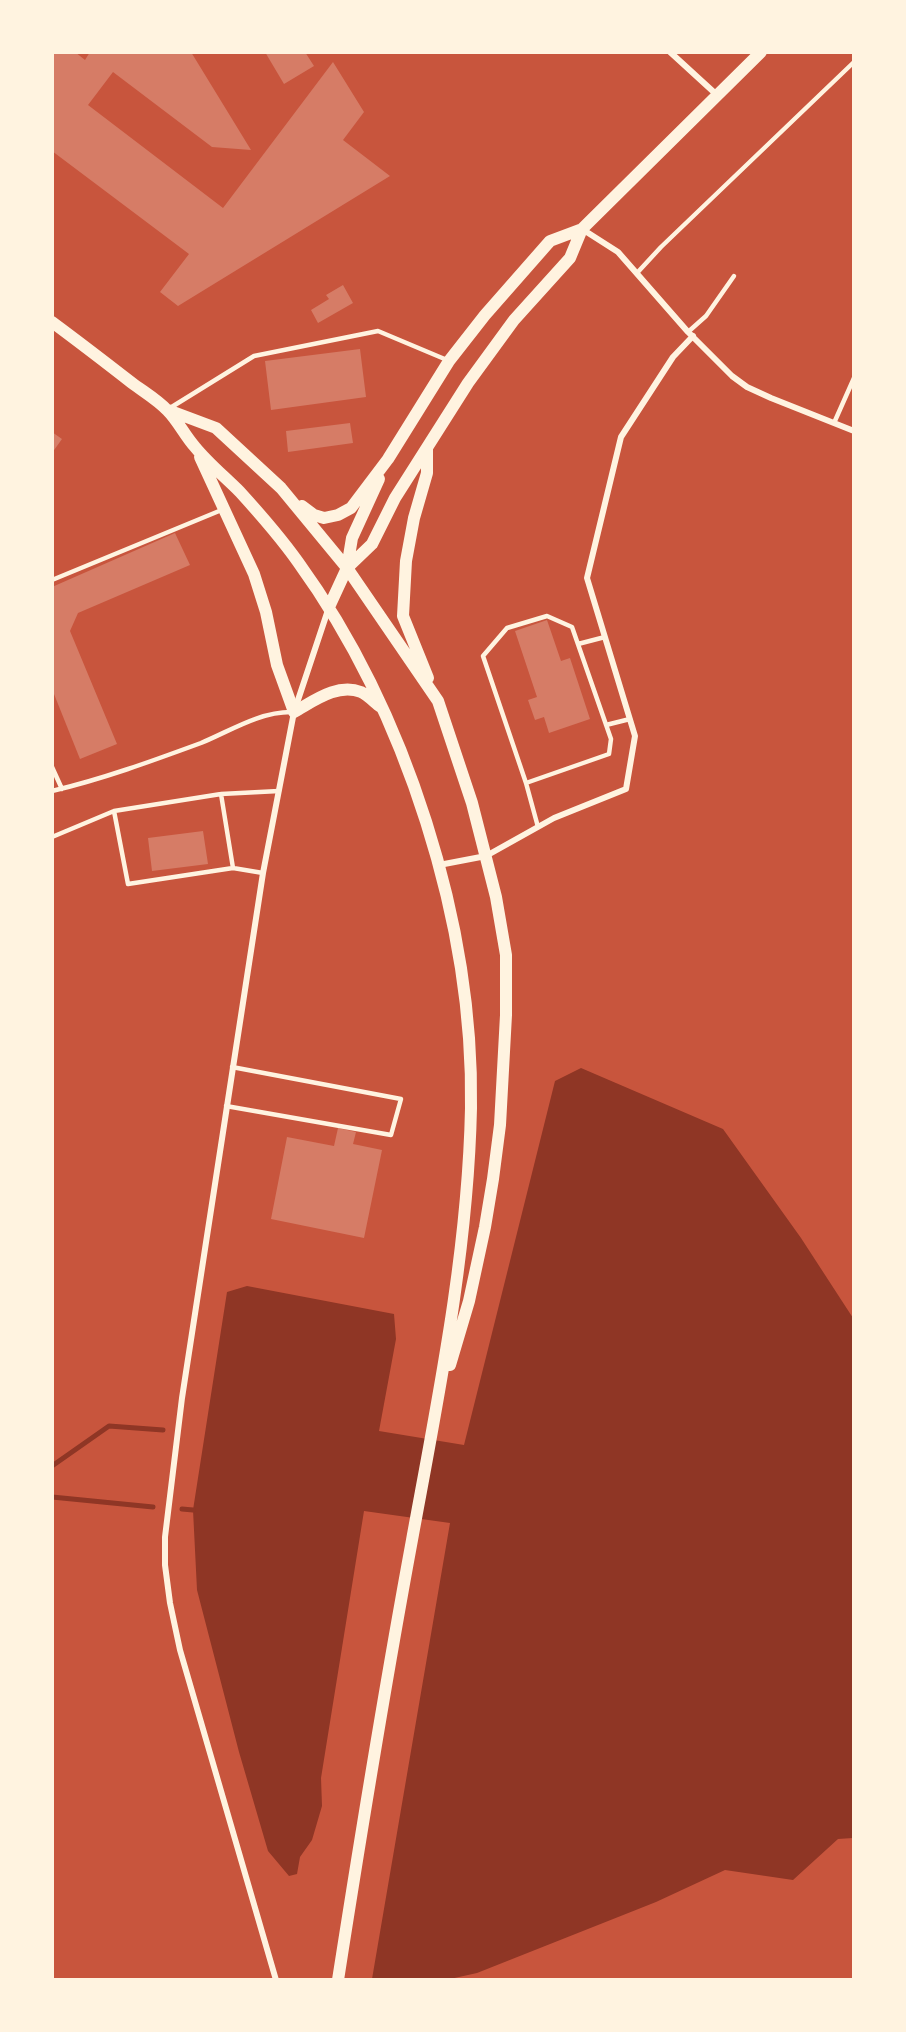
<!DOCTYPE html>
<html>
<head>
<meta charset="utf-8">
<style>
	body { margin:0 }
	#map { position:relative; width:906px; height:2032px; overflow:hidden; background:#c8553d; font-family:"Source Sans 3",sans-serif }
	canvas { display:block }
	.frame { position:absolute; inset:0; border:54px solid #fff3e0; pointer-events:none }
</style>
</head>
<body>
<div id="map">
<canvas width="906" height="2032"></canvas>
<div class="frame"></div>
</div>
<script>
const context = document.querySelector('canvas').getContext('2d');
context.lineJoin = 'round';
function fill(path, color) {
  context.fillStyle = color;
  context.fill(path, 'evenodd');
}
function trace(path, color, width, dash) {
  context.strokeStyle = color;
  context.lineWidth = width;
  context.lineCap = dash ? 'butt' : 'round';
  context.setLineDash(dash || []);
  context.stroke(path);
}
fill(new Path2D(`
	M581 1068 723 1129 801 1238 853 1318V1838L838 1839 793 1880 725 1870 656 1902 477 1973 450 1979H372L450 1523 364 1511 321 1778 322 1806 312 1840 300 1857 297 1874 289 1876 268 1851 239 1752 197 1590 193 1510 227 1292 247 1286 394 1314 396 1339 379 1431 464 1445 555 1081Z`), '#8f3625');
trace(new Path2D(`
	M52 1466 109 1426 163 1430
	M52 1497 153 1507
	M182 1509 193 1510`), '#8f3625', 5);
fill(new Path2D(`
	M52 52H75L85 60 90 52H191L251 150 212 147 113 72 88 105 223 208 333 62 364 112 343 140 390 176 178 306 160 292 189 254 52 151Z
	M265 52H305L314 66 284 84Z
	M343 285 353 303 318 323 311 310 329 299 326 295Z
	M360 349 366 397 271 410 265 361Z
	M350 423 353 443 288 452 286 431Z
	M52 432 62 439 52 453Z
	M175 533 190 565 78 613 70 631 117 744 80 759 52 689V587Z
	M547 620 561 661 570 658 590 719 549 733 544 717 535 720 528 700 537 697 515 631Z
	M203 831 208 864 152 871 148 838Z
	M338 1128 356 1132 353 1144 382 1150 364 1238 271 1219 287 1137 334 1146Z`), '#d67c66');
trace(new Path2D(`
	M637 273 661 247 854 62
	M688 332 706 316 734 276
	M170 408 254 356 378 331 447 360
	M834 423 854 378
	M52 580 224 509
	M578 644 605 637
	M606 725 630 719
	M52 767 62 789
	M526 783 483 656 507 628 547 616 572 627 611 739 609 754 526 783 538 827
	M52 791C103 779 152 761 201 743 230 731 259 712 291 712
	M221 794 233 868 128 884 114 811 221 794 279 791
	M52 837 114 811
	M233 868 263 873
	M226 1106 391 1135 401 1099 232 1067`), '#fff3e0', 4.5);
trace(new Path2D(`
	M670 52 717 95
	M582 229 618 252 688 332 732 376 747 387 771 398 854 431
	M439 865 486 856 554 818 626 789 635 736 587 578 621 437 673 357 693 336
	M276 1980 180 1650 170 1603 165 1565V1537L182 1398 263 873 294 712 328 610`), '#fff3e0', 6);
trace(new Path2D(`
	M52 322C79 342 105 362 132 383 144 392 158 400 168 411 178 421 185 436 195 447 208 463 225 477 240 492 260 514 281 538 298 562 406 711 474 924 471 1108 468 1253 438 1398 412 1540 385 1686 361 1833 338 1980
	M168 410 216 428 281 488 347 568 438 701 472 803 496 897 506 955V1015L500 1125 493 1179 485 1227 469 1301 450 1365
	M427 448V473L414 518 406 561 403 616 428 678
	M200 457 254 574 266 612 277 665 294 712C314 701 337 683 361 692 368 695 375 703 381 707
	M302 506 314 515 324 518 338 515 351 508 388 459 449 361 485 315 550 241 582 229
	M347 568 372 544 395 498 468 383 514 320 570 258 582 229 761 52
	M329 607 347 568 352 538 379 479`), '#fff3e0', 12);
</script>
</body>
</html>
